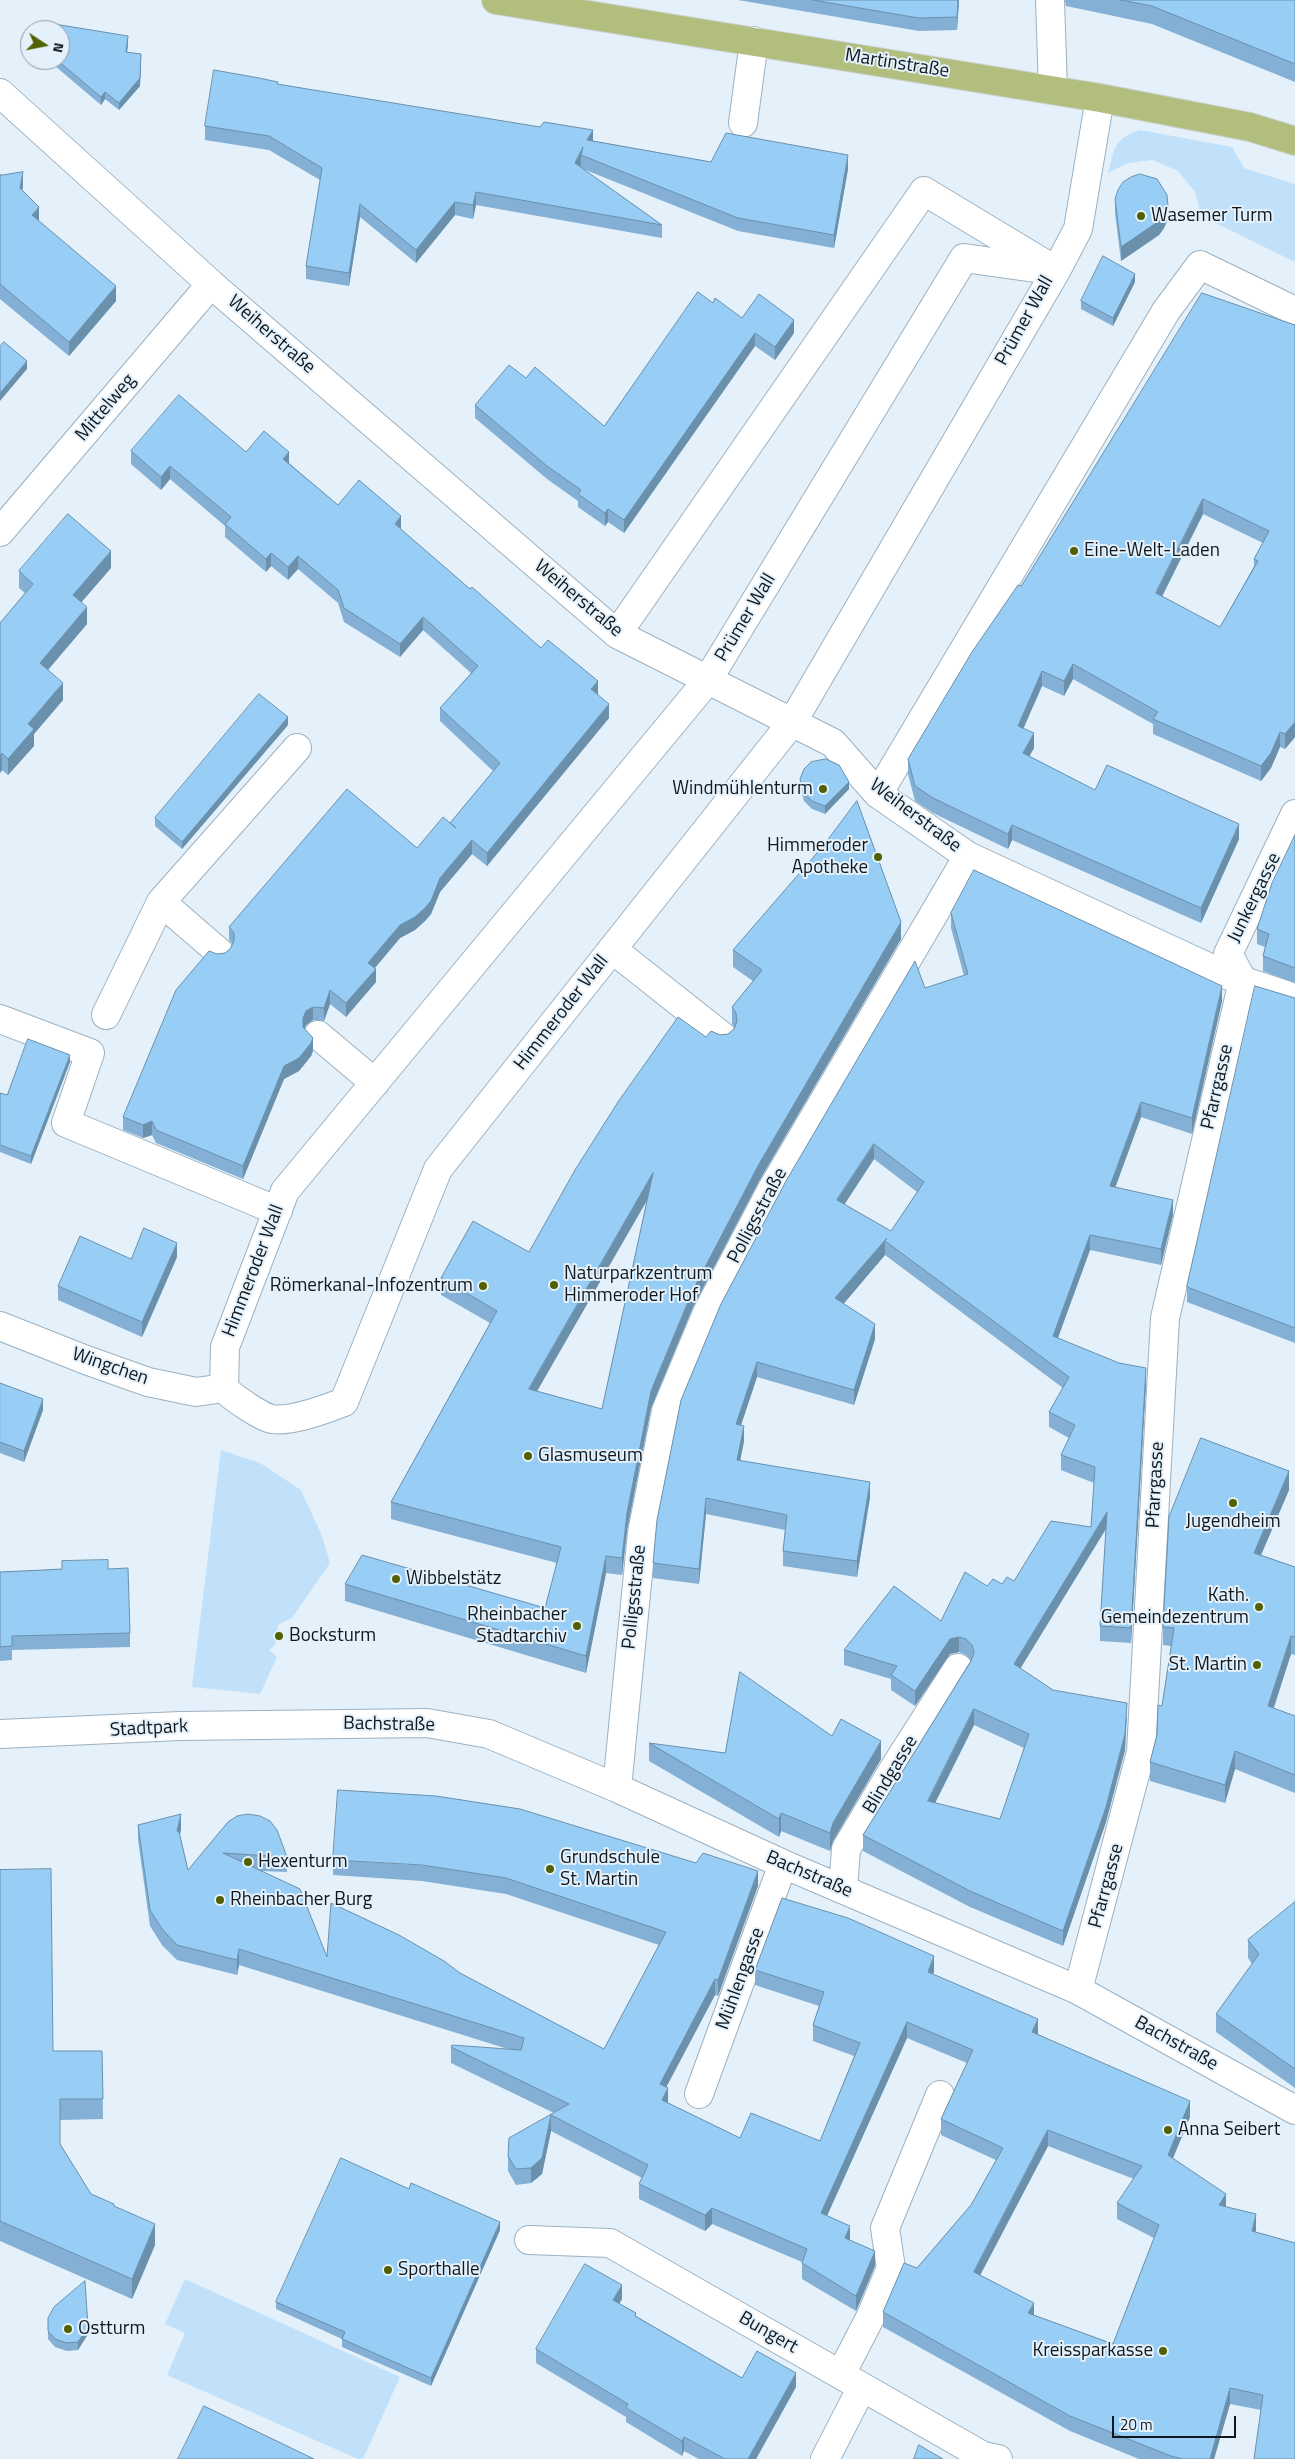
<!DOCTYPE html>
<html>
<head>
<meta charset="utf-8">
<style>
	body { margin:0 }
	#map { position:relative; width:1295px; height:2459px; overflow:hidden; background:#e4f1fb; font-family:"Titillium Web",sans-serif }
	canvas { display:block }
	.north { position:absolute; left:20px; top:20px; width:50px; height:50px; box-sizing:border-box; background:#e4f1fb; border:1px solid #8f9aa3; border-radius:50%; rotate:101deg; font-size:14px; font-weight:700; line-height:20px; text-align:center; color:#10181e }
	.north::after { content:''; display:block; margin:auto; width:18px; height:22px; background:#516001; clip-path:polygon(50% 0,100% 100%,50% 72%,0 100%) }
	.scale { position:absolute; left:1112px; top:2416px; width:124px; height:22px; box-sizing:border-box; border:2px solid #10181e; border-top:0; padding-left:6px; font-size:15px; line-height:18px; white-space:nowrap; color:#10181e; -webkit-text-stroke:4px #e4f1fb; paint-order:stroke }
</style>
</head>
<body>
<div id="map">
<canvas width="1295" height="2459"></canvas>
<div class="north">N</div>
<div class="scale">20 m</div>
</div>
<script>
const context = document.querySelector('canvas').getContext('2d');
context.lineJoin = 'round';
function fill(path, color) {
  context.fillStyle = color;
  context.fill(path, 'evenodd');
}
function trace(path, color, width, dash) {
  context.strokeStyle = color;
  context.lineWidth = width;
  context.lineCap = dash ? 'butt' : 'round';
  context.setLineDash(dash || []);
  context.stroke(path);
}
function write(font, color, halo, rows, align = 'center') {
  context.font = font + ' "Titillium Web",sans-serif';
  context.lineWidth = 4;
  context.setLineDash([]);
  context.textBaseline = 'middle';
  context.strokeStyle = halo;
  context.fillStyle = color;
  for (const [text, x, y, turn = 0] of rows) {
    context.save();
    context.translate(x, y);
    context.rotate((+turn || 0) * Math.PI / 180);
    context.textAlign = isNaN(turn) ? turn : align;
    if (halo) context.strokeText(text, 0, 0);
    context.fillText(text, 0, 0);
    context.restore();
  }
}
fill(new Path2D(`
	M1140 130 1232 147 1244 168 1295 184V262L1201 216 1195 192 1178 171 1153 160 1128 163 1108 173C1115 147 1114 139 1140 130Z
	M221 1450 260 1463 301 1490 322 1536 330 1563 292 1618 278 1625 275 1645 269 1650 277 1657 260 1694 192 1687Z
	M185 2279 400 2377 363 2459H358L167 2375 185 2333 165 2324Z`), '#c1e1fa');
const minor = new Path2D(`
	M1050 0 1053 90
	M0 93 211 284 617 634 833 743 878 794 968 856 1223 974 1295 998
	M743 123 754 41
	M1056 271 964 258 707 681 285 1191 225 1347 224 1388C230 1396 263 1418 272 1419 292 1422 326 1409 344 1402L438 1169 793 721 1056 271 1078 229 1100 98
	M0 532 211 284
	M617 634 924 191 1045 264
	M878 794 1166 311 1200 265 1295 311
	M161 902 219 952
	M612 949 722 1036
	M1243 981 1228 954 1295 814
	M106 1015 161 902 297 748
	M0 1019 90 1053 66 1123 278 1211
	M318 1035 375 1083
	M0 1326 86 1360 148 1382 196 1392 224 1388
	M0 1734 180 1726 427 1723 489 1734 617 1788 783 1864 1078 1990 1295 2110
	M617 1788 642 1533 666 1411 707 1313 772 1189 968 856
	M843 1889 846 1849 896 1765 958 1668
	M1078 1990 1141 1752 1165 1318 1243 981
	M699 2094 783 1864
	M529 2240 610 2243 983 2456 998 2459
	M841 2374 871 2316 891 2268 885 2228 940 2095
	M825 2459 862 2387`);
const major = new Path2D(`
	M496 0 1100 98 1250 127 1295 141`);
trace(minor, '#9cb1c1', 30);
trace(major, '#cfd1d2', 30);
trace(minor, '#fff', 28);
trace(major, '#b2be7e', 28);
fill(new Path2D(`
	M738 0H959L957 30 919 31Z
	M1065 0H1295V82L1152 24 1066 6Z
	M128 44 127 52 141 62 140 86 119 110 105 99 101 105 48 60H60Z
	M278 84 711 162 848 169 834 248 738 231 583 169 662 225V238L476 205 473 219 455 215 416 263 360 217 349 286 306 279V266L320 180 269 150 205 140V126Z
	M0 174 23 186 22 190 39 221 116 301 69 356 0 299Z
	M1115 199 1168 219 1164 228 1159 235 1121 261 1115 213Z
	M1135 282 1113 326 1081 309V301Z
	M713 303 742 318 794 333 775 360 755 346 624 533 608 522 605 526 578 507V501L547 479 475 418V405L604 426Z
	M1295 325V737L1285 749 1280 747 1271 768 1261 781 1153 734V724L1073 679 1064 696 1042 686 1023 728 1034 748 1029 756 1095 790 1239 839 1201 923 1012 840 1008 849 933 813 915 801 908 774V759L1021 586ZM1203 514 1263 543 1254 559V566L1220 627 1162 597Z
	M131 451 246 452 289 463 338 505 401 530 470 589 598 695 609 718 487 866 472 854 440 892 431 914 425 921 415 930 400 938 375 968 376 982 346 1017 330 1004 324 1021 313 1020 306 1025 305 1028 313 1051 311 1056 299 1071 284 1079 243 1179 156 1143 152 1135 143 1138 123 1130V1117L217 954 225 953 230 949 233 945 229 940V927L417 848 450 823 493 771 440 721V708L471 673 423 630 400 657 344 622 338 603 298 569 288 580 271 566 266 572 225 537V526L170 479 161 490 131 464Z
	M111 568 81 602 87 624 48 670 63 700 34 734V746L8 775 2 770 0 773V623L25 593 19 588V571Z
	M288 725 182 849 155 826V818Z
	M800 779 849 789 825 814 812 809 804 801 800 787Z
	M1295 835V983L1263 971V956L1265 947 1257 944V929Z
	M951 913 1222 1001 1192 1134 1141 1117 1115 1187 1173 1215 1161 1265 1090 1250 1058 1338 1146 1383 1131 1643 1100 1641V1626L1106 1529 1020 1668 1053 1690 1127 1718 1125 1750 1106 1822 1063 1946 970 1907 863 1851V1835L971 1660 966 1655 959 1652 950 1654 915 1706 891 1690V1679L844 1665V1650L941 1621 987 1586 1002 1584 1014 1581 1091 1527 1094 1483 1061 1470V1455L1069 1438 1049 1427V1412L1063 1388 885 1255 843 1304 875 1339 854 1405 757 1377 741 1425 744 1441 740 1461 870 1497 857 1577 783 1566V1551L785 1530 706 1514 699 1584 653 1578V1563L925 988 964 976 951 928ZM874 1159 917 1192 891 1231 844 1204ZM974 1725 1024 1748 1000 1819 935 1803Z
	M901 939 759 1181 693 1307 651 1408 627 1530 622 1575 606 1573 586 1673 345 1601V1584L545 1608 557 1563 391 1519V1502L490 1323 441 1295V1278L529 1252 706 1037 728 1034 734 1029 735 1028 732 1024V1007L753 981 733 967V950ZM647 1200 602 1409 537 1391 581 1314Z
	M1295 998V1343L1187 1302V1287Z
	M70 1062 31 1164 0 1152V1093L7 1095Z
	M177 1257 142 1337 58 1300V1286L131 1259Z
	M0 1383 43 1410 24 1462 0 1453Z
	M1289 1490 1261 1555 1295 1567V1655L1291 1654 1274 1708 1295 1716V1793L1235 1769 1225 1803 1150 1781V1762L1157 1735 1162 1706 1171 1646 1163 1645V1627Z
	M62 1561 108 1569 130 1633V1647L12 1650V1660L0 1661V1572L44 1570 62 1569Z
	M832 1736 881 1759 833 1841 830 1851 781 1831 779 1837 649 1761V1743L725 1753Z
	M228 1822 287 1857V1872L261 1871 327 1957 460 1973 604 2049 659 1945 506 1894 422 1881 333 1875V1860L758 1886 718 1996 715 1995 666 2087 668 2103 740 2138 820 2141 854 2056 813 2041V2025L819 2006 755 1985V1970L934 1971 933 1975 1038 2034 1190 2117 1173 2158 1226 2207 1256 2230 1255 2232 1295 2243 1261 2410 1230 2404 1214 2459H1139L1070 2431 883 2327V2312L917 2268 971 2205 996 2160 941 2135V2119L967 2063 907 2038 827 2216 875 2266 856 2311 802 2279V2262L712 2224 705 2231 639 2199V2184L642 2178 551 2131 542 2174 531 2183 516 2185 508 2171V2156L554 2113 451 2063V2047L511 2050 239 1965 237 1975 177 1960 162 1945 150 1926 138 1840V1825L181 1829 180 1835 188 1870ZM1048 2146 1134 2179 1117 2203V2219L1154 2238 1113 2344 1034 2315 980 2275Z
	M0 1870 53 2051H102L103 2119 60 2120V2144L91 2194 114 2206 155 2245 132 2299 0 2241Z
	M1295 1902V2088L1216 2032V2014L1252 1964 1248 1958V1940Z
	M500 2230 431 2386 342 2347V2339L276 2309V2302Z
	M622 2299 619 2304 636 2316 742 2378 796 2387 756 2459H699L684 2451 682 2456 626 2422V2417L536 2363V2349Z
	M48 2318 88 2334 78 2350 67 2351 55 2347 48 2339Z`), '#83b0d4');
fill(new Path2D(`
	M958 0H959L957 30V17Z
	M128 36V44L126 60V52Z
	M141 54 140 86 119 110V103Z
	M105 92V99L101 105V97Z
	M593 130V143L587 140Z
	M583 147 581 155V164L575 176V163Z
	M848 155V169L834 248V235Z
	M23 172V186L20 203V188Z
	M476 192V205L473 219V205Z
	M455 202V215L416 263V250Z
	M360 204V217L349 286V273Z
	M1168 205V219L1164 228 1159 235 1121 261V247Z
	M39 207V221L32 215Z
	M1135 274V282L1113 326V318Z
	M116 286V301L69 356V342Z
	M794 320V333L775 360V347Z
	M755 333V346L624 533V520Z
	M27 361V369L0 401V393Z
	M289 452V465L283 459Z
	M170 466V479L161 490V477Z
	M1203 499V514L1156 608V593Z
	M608 509V522L605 526V513Z
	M401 516V529L395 524Z
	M111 551V568L73 612V595Z
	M271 553V566L266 572V559Z
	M298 556V569L288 580V567Z
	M87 607V624L40 679V663Z
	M423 617V630L400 657V644Z
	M1073 664V679L1064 696V681Z
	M1042 671V686L1018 741V726Z
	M598 681V695L591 689Z
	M63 683V700L34 734V746L8 775V759L28 724Z
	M609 704V718L487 866V853Z
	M288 717V725L182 849V842Z
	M1295 722V737L1285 749V734Z
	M1280 732V747L1271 768 1261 781V766Z
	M1034 733V748L1023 768V753Z
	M2 753V770L0 773V756Z
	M849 782V789L825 814V806Z
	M1239 824V839L1201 923V908Z
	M1012 825V840L1008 849V834Z
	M472 840V854L440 892 431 914 425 921 415 930 400 938 368 976V963L440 878Z
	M901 922V939L759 1181 693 1307 651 1408 627 1530 622 1575V1558L627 1513 651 1391 693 1290 759 1164Z
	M376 969V982L346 1017V1003Z
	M1222 986V1001L1192 1134V1118Z
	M330 990V1004L324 1021V1008Z
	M313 1007V1020L306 1025 303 1032V1018L306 1011Z
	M313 1038V1051L311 1056 299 1071 284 1079 243 1179V1166L284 1066Z
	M70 1055V1062L31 1164V1156Z
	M1141 1102V1117L1110 1202V1186Z
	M152 1121V1135L143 1138V1125Z
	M874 1144V1159L837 1216V1200Z
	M653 1173V1190L529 1405V1389Z
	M1173 1200V1215L1161 1265V1249Z
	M1090 1235V1250L1053 1351V1336Z
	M887 1238 885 1241V1255L835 1314V1298Z
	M177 1243V1257L142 1337V1322Z
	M875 1324V1339L854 1405V1390Z
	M757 1362V1377L736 1440V1424Z
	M1146 1368V1383L1131 1643V1628Z
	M43 1399V1410L24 1462V1451Z
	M744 1426V1441L737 1476V1460Z
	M1289 1471V1490L1254 1571V1553Z
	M870 1482V1497L857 1577V1561Z
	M706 1498V1514L699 1584V1569Z
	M1107 1512V1527L1014 1679V1664Z
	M606 1556V1573L586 1673V1656Z
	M1291 1636V1654L1268 1724V1706Z
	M959 1637V1652L950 1654 915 1706V1691L950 1639Z
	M1127 1703 1125 1750 1106 1822 1063 1946V1931Z
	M974 1709V1725L928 1817V1801Z
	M881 1741V1759L833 1841 830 1851V1833L833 1823Z
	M1235 1751V1769L1225 1803V1785Z
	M781 1813V1831L779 1837V1819Z
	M181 1814V1829L177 1847V1831Z
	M758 1871V1886L718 1996V1980Z
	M239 1949V1965L237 1975V1960Z
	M934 1956V1971L928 1988V1972Z
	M715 1979V1995L660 2099V2084Z
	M1038 2019V2034L1032 2032Z
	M907 2022V2038L821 2229V2213Z
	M668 2088V2104L662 2100Z
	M1190 2101V2117L1168 2170V2155Z
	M551 2115V2131L542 2174 531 2183V2168Z
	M1048 2130V2146L974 2287V2272Z
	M1226 2194V2209L1219 2205Z
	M712 2208V2224L705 2231V2215Z
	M1256 2214V2230L1252 2246V2231Z
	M500 2222V2230L431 2386V2378Z
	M155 2224V2245L132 2299V2279Z
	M850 2226V2242L845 2238Z
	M875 2251V2266L856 2311V2296Z
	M622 2285V2299L613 2315V2300Z
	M1034 2303V2319L1028 2313Z
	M88 2327V2334L78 2350V2342Z
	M796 2373V2387L756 2459H748Z
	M1230 2388V2404L1214 2459H1210Z
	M684 2437V2451L682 2456V2441Z`), '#6a90ac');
const building = new Path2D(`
	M813 0H958L957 17 919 18Z
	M1121 0H1295V64L1152 6Z
	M54 24 128 36 126 52 141 54 140 78 119 103 105 92 101 97 57 60H60V30H52Z
	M214 70 259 78 278 82 277 84 540 127 544 122 593 130 587 140 711 162 726 133 848 155 834 235 738 218 581 155 583 147 575 163 662 225 476 192 473 205 455 202 416 250 360 204 349 273 306 266 322 168 269 136 205 126Z
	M23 172 20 188 39 207 32 215 116 286 69 342 0 284V174L1 175Z
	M1140 174 1157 179 1167 195 1168 205 1164 214 1159 221 1121 247 1115 199 1118 190 1123 182 1131 177Z
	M1103 256 1135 274 1113 318 1081 301Z
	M698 292 713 303 715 298 742 318 759 294 794 320 775 347 755 333 624 520 608 509 605 513 578 494 581 490 547 466 475 405 509 365 526 378 535 367 604 426Z
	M1202 293 1295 325V722L1285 734 1280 732 1271 753 1261 766 1153 719 1158 712 1073 664 1064 681 1042 671 1018 726 1034 733 1023 753 1095 790 1107 765 1239 824 1201 908 1012 825 1008 834 933 798 915 786 908 759 972 652 1018 585 1021 586ZM1203 499 1269 531 1254 559 1258 561 1220 627 1156 593Z
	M4 342 27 361 0 393V346Z
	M179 395 246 452 264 431 289 452 283 459 338 505 359 480 401 516 395 524 470 589 472 587 541 648 548 640 598 681 591 689 609 704 487 853 472 840 440 878 431 901 425 908 415 917 400 925 368 963 376 969 346 1003 330 990 324 1008 313 1007 306 1011 303 1018V1027L313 1038 311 1043 299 1058 284 1066 243 1166 156 1130 152 1121 143 1125 123 1117 176 990 209 951 217 954 225 953 230 949 234 941V933L229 927 347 789 417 848 443 817 456 828 450 823 500 763 440 708 478 666 423 617 400 644 344 608 338 590 298 556 288 567 271 553 266 559 225 524 231 517 170 466 161 477 131 451Z
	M68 514 111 551 73 595 87 607 40 663 63 683 28 724 34 729 8 759 2 753 0 756V623L33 584 19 571Z
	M259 694 288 717 182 842 155 818Z
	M826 759 839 765 849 782 825 806 812 801 804 793 800 779 804 769 811 762Z
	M857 801 901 922 759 1164 693 1290 651 1391 627 1513 622 1558 606 1556 586 1656 345 1584 362 1555 545 1608 561 1547 391 1502 497 1311 441 1278 473 1221 529 1252 575 1170 618 1102 678 1017 706 1037 711 1031 720 1035 728 1034 734 1029 737 1021 736 1013 732 1007 762 970 733 950 823 846ZM653 1173 602 1409 529 1389Z
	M1295 835V968L1263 956 1269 934 1257 929 1272 883Z
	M974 870 1222 986 1192 1118 1141 1102 1110 1186 1173 1200 1161 1249 1090 1235 1053 1336 1119 1363 1146 1368 1131 1628 1100 1626 1107 1512 1014 1664 1053 1690 1127 1703 1125 1734 1106 1807 1063 1931 970 1891 863 1835 971 1661 974 1653 972 1645 966 1639 959 1637 950 1639 915 1691 891 1675 897 1666 844 1650 894 1586 941 1621 965 1572 987 1586 993 1579 1002 1584 1007 1577 1014 1581 1051 1521 1091 1527 1095 1467 1061 1455 1075 1425 1049 1412 1069 1377 885 1241 887 1238 835 1298 875 1324 854 1390 757 1362 736 1424 744 1426 737 1460 870 1482 857 1561 783 1551 787 1515 706 1498 699 1569 653 1563 657 1520 681 1400 721 1304 786 1181 915 961 925 988 968 974 951 913ZM874 1144 924 1182 891 1231 837 1200ZM974 1709 1029 1734 1000 1819 928 1801Z
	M1255 986 1295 998V1328L1187 1287Z
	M28 1039 70 1055 31 1156 0 1145V1093L7 1095Z
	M144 1228 177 1243 142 1322 58 1286 80 1236 131 1259Z
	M0 1383 43 1399 24 1451 0 1442Z
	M1201 1438 1289 1471 1254 1553 1295 1567V1637L1291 1636 1268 1706 1295 1716V1775L1235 1751 1225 1785 1150 1762 1157 1735 1158 1705 1162 1706 1174 1628 1163 1627 1169 1517Z
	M108 1560V1569L128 1568 130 1633 12 1636V1646L0 1647V1572L44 1570 62 1569V1561Z
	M740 1672 832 1736 841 1719 881 1741 833 1823 830 1833 781 1813 779 1819 649 1743 725 1753Z
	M338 1790 436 1796 520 1809 696 1863 703 1853 758 1871 718 1980 715 1979 660 2084 668 2088 662 2100 740 2138 751 2113 820 2141 860 2043 813 2025 824 1992 755 1970 782 1898 848 1918 934 1956 928 1972 1038 2019 1032 2032 1190 2101 1168 2155 1226 2194 1219 2205 1256 2214 1252 2231 1295 2243V2459H1254L1263 2395 1230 2388 1210 2459H1183L1171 2456 1070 2416 883 2312 904 2263 917 2268 971 2205 1003 2148 941 2119 973 2050 907 2022 821 2213 850 2226 845 2238 875 2251 856 2296 802 2263 807 2249 712 2208 705 2215 639 2184 648 2165 551 2115 542 2158 531 2168 516 2169 508 2156 509 2138 569 2104 451 2047 452 2045 521 2050 524 2038 239 1949 237 1960 177 1945 162 1929 150 1910 138 1825 181 1814 177 1831 179 1832 188 1870 228 1822 237 1816 248 1814 260 1816 270 1821 277 1830 287 1857 223 1853 300 1889 327 1957 331 1903 399 1935 444 1961 460 1973 604 2049 666 1932 506 1878 422 1865 333 1860ZM1048 2130 1142 2166 1117 2203 1159 2225 1113 2344 1028 2313 1034 2303 974 2272Z
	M51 1869 53 2051H102L103 2099H60V2144L91 2194 114 2204V2206L155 2224 132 2279 0 2221V1870Z
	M1295 1902V2069L1216 2014 1259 1954 1248 1940Z
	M341 2158 409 2189 411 2183 500 2222 431 2378 342 2339 345 2332 276 2302Z
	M585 2264 622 2285 613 2300 636 2313 635 2316 742 2378 757 2351 796 2373 748 2459H725L684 2437 682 2441 626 2408 628 2404 536 2349Z
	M85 2281 88 2327 78 2342 67 2343 55 2339 48 2331V2318L54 2307Z
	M204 2406 314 2459H178Z
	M919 2445 943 2459H914Z`);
fill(building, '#98cdf6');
trace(building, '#6a90ac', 1);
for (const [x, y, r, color] of [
	[1141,216,5,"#516001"],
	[1074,551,5,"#516001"],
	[823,789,5,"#516001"],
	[878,857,5,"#516001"],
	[554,1285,5,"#516001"],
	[483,1286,5,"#516001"],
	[528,1456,5,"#516001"],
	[1233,1503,5,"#516001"],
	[396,1579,5,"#516001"],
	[1259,1607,5,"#516001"],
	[577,1626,5,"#516001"],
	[279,1636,5,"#516001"],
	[1257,1665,5,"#516001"],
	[248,1862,5,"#516001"],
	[550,1869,5,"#516001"],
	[220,1900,5,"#516001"],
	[1168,2130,5,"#516001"],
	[388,2270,5,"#516001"],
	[68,2329,5,"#516001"],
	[1163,2351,5,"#516001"]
]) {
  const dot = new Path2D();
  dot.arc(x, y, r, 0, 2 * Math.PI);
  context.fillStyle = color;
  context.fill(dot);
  trace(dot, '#e4f1fb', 2);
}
write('19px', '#10181e', '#e4f1fb', [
	["Martinstraße",897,64,9],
	["Prümer Wall",1025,321,-61],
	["Weiherstraße",271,335,41],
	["Mittelweg",106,408,-50],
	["Weiherstraße",578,599,40],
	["Prümer Wall",746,618,-59],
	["Weiherstraße",915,816,37],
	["Junkergasse",1255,898,-64],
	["Himmeroder Wall",562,1013,-52],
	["Pfarrgasse",1218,1087,-77],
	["Polligsstraße",758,1216,-62],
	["Himmeroder Wall",254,1271,-69],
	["Wingchen",110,1367,19],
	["Pfarrgasse",1156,1485,-87],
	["Polligsstraße",635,1597,-84],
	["Bachstraße",389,1725,1],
	["Stadtpark",149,1729,-3],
	["Blindgasse",891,1775,-59],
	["Bachstraße",809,1875,23],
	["Pfarrgasse",1107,1886,-75],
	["Mühlengasse",741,1979,-70],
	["Bachstraße",1176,2044,29],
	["Bungert",768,2333,30]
]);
write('19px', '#10181e', '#e4f1fb', [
	["Wasemer Turm",1151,216],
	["Eine-Welt-Laden",1084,551],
	["Windmühlenturm",813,789,"right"],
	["Himmeroder",868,846,"right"],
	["Apotheke",868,868,"right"],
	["Naturparkzentrum",564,1274],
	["Himmeroder Hof",564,1296],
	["Römerkanal-Infozentrum",473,1286,"right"],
	["Glasmuseum",538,1456],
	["Jugendheim",1233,1522,"center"],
	["Wibbelstätz",406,1579],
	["Kath.",1249,1596,"right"],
	["Gemeindezentrum",1249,1618,"right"],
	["Rheinbacher",567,1615,"right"],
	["Stadtarchiv",567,1637,"right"],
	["Bocksturm",289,1636],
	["St. Martin",1247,1665,"right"],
	["Grundschule",560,1858],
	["St. Martin",560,1880],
	["Hexenturm",258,1862],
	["Rheinbacher Burg",230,1900],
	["Anna Seibert",1178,2130],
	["Sporthalle",398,2270],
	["Ostturm",78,2329],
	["Kreissparkasse",1153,2351,"right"]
], 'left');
</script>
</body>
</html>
